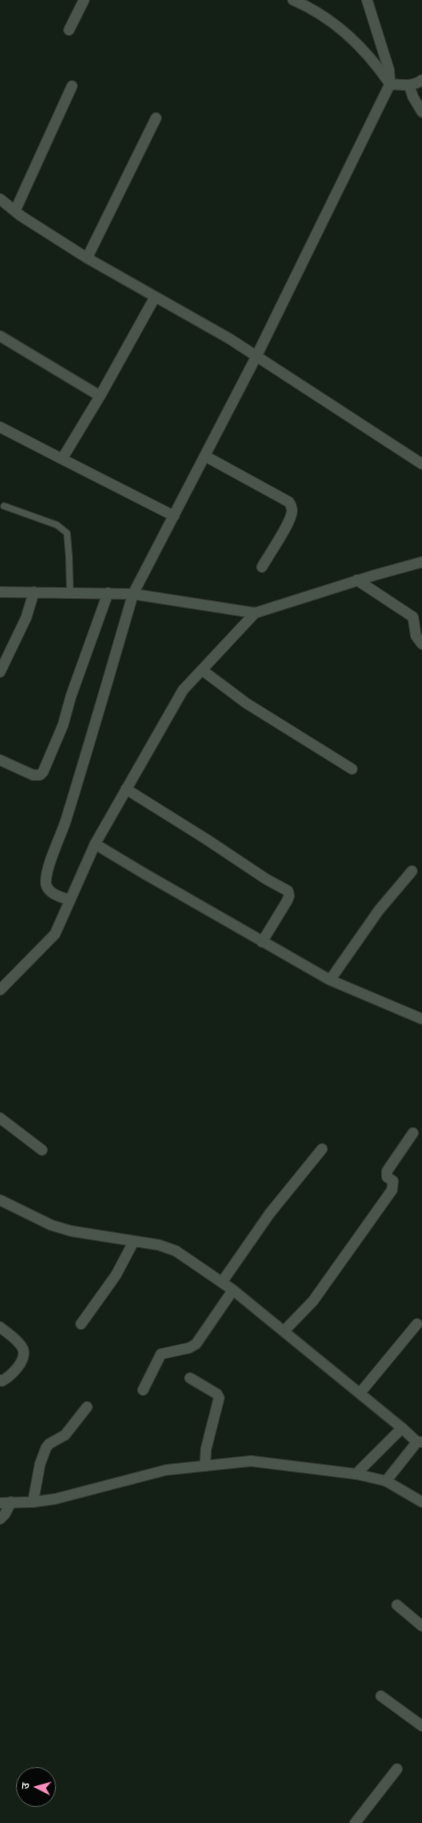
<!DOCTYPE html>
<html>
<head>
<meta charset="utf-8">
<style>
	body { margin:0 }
	#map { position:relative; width:422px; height:1823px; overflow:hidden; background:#141f16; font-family:"Playfair Display","Noto Sans Devanagari",serif }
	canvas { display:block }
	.north { position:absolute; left:16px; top:1767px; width:40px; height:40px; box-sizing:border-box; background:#040705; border:1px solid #555a56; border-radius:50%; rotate:276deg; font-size:11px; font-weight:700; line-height:16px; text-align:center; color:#cfd6d0 }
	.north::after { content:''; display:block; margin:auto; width:14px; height:18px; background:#fd8ebf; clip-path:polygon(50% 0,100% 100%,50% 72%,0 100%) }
</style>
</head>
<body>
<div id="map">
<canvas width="422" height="1823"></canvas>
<div class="north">उ</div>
</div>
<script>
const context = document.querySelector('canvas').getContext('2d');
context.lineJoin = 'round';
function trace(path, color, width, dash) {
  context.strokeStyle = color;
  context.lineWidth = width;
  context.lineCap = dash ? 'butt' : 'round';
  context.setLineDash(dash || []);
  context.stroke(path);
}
const lane = new Path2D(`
	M4 506 57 525 67 533 69 556 70 592`);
const street = new Path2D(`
	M293 0C333 17 366 49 390 84
	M69 30 84 0
	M409 85 413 97 422 112
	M0 199 21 216 87 258 230 339 422 464
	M15 211 72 86
	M87 258 156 118
	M0 336 100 396
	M0 427 62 459 100 396 155 297
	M205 456 289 502C291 505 292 507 292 511 291 524 269 554 262 567
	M62 459 174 516
	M357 580 413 617 416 636 422 644
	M0 592 133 594C111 670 89 745 66 820 61 836 44 869 46 884 48 894 61 897 70 900
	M202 670 246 703 352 769
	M0 672 26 618 34 592
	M0 760 33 775H40L43 772 63 725 71 696 108 593
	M126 789 206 839 266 879 288 891 289 896 287 901 262 942
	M95 844 145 874 330 980 422 1019
	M330 980 379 910 412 871
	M0 1118 42 1150
	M0 1200 51 1225 71 1231 159 1245 176 1251 233 1290 402 1428 356 1474
	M222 1282 270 1213 322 1149
	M81 1324 116 1275 134 1241
	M0 1327C7 1333 19 1340 23 1349 27 1361 11 1376 2 1381L0 1380
	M284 1331 313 1301 392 1190 393 1181 387 1177V1171L413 1133
	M190 1378 217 1394 219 1398 206 1449 205 1466
	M143 1390 161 1354 189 1348 196 1344 233 1290
	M360 1393 417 1324
	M402 1428 417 1442H422
	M386 1481 417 1442
	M33 1502 40 1464 46 1448 49 1444 65 1435 87 1407
	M0 1519 5 1514 11 1502
	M397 1605 422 1626
	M381 1696 422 1726
	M355 1823 397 1769`);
const secondary = new Path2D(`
	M390 84C401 85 413 87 422 80
	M255 613 133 594 256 357 390 84 389 70 367 0
	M0 990 55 934 95 844 183 690 255 613 375 575 422 562
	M0 1503 33 1502 55 1499 166 1470 251 1461 356 1474 386 1481 422 1502`);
trace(lane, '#333934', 8);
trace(street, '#333934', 12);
trace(secondary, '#333934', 12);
trace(lane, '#4a564c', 6);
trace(street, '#4a564c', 10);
trace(secondary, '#4a564c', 10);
</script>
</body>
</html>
